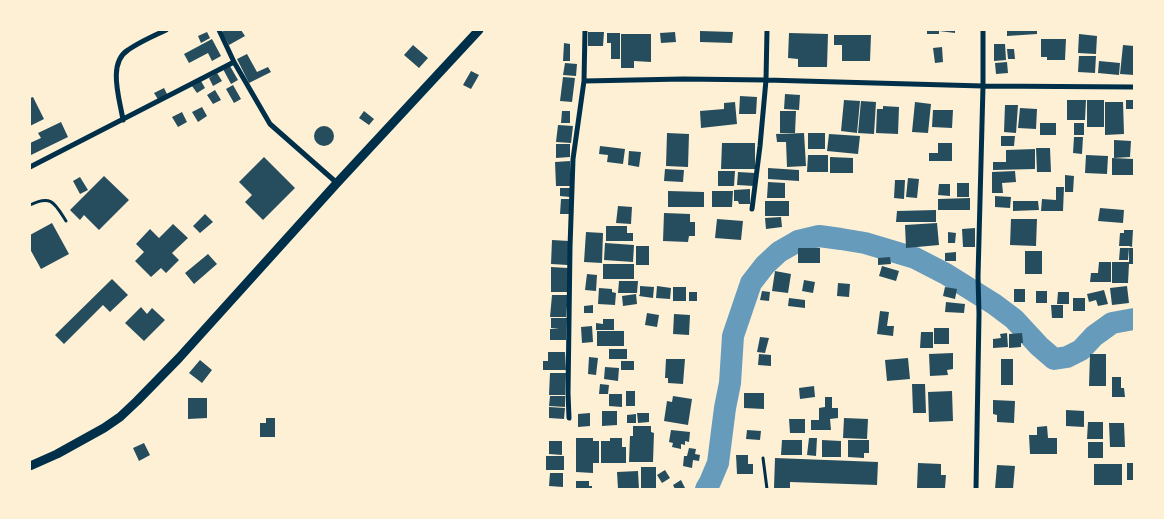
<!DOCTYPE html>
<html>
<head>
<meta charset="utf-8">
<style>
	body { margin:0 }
	#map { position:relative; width:1164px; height:519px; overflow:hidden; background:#fdf0d5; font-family:Literata,serif }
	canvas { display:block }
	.frame { position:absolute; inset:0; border:31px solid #fdf0d5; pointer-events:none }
</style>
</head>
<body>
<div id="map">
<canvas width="1164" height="519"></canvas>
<div class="frame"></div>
</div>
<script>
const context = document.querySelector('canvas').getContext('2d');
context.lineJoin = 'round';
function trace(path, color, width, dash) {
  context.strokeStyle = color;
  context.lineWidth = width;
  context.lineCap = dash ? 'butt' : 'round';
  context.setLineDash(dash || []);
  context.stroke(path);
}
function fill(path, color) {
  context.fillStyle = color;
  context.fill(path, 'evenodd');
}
trace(new Path2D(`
	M706 489 710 482 718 463 725 408 730 383 733 336 751 283 765 265 779 252 798 241 819 236 841 239 865 243 915 258 946 274 994 304 1014 319 1039 346 1054 359 1067 357 1081 350 1094 336 1112 323 1134 319`), '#669bbc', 22);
fill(new Path2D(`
	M225 30H241L245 36 229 45 222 32Z
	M927 30H955V33L939 31V34H927Z
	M1007 30H1037V34L1007 36Z
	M700 31 733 32 732 43 700 42Z
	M207 32 210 38 201 43 198 36Z
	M588 32H604L603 46H588Z
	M675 32 676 42 661 43 660 33Z
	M607 33H620V59H611V43H607Z
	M789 33 828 34 827 67H798V59L788 58Z
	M621 34H651V62L634 61V68H621Z
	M1079 34 1097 36 1096 54 1078 53Z
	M834 35H871L870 61H842V45H834Z
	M212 39 221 56 212 61 208 53 189 63 184 54Z
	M1041 39H1066L1065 60H1047V57H1041Z
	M564 43 570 44V61H563Z
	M994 44H1005L1006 60 994 61Z
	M413 45 428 58 419 68 404 55Z
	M1123 45 1134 46V75L1120 74Z
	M942 47 943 62 935 63 933 48Z
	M1007 49H1014L1015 59H1008Z
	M247 54 257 72 268 67 271 72 249 83 237 59Z
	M1079 56H1096L1095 73 1078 72Z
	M1099 61 1120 63 1119 75 1098 73Z
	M1007 62 1008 73 996 74 995 63Z
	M565 63 577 64 576 76 563 75Z
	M230 66 238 80 231 84 223 69Z
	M471 71 479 75 471 89 463 85Z
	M217 73 222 81 213 86 209 78Z
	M563 77 575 78 572 102 560 101Z
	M201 81 205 88 197 93 192 86Z
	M233 85 241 99 234 103 226 89Z
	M164 88 168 96 159 101 154 93Z
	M215 90 221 100 213 104 207 95Z
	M785 94 800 95 799 110 784 109Z
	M740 96 757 97 756 114H739Z
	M33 97 44 119 30 126V98Z
	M844 100 860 101 857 133 841 131Z
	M1067 100H1086L1085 120H1067Z
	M1087 100H1104V127H1087Z
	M1126 100H1134V109H1126Z
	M861 101 876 102 874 134 858 133Z
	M735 102 737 124 701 128 700 111 724 109V103Z
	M915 102 931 104 928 133 912 132Z
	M1105 102H1123L1124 134 1105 135Z
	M1005 105H1018L1016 133 1004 132Z
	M883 106 899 107 898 134 876 133 877 109H883Z
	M202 107 207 116 198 122 192 112Z
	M1020 108 1037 109 1036 129 1018 128Z
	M933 110H953L952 128 932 127Z
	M364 111 374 119 369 125 359 118Z
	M562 111H570V123H561Z
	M780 111H796L795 133H780Z
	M182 112 187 122 178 127 172 117Z
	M61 122 68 137 31 155 30 152V143L41 138 38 133Z
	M1040 123H1056V135H1040Z
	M1074 123H1084V135H1074Z
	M558 125 573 126 571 143 556 142Z
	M314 136a10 10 0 1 1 20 0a10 10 0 1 1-20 0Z
	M667 133 689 134 688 167 666 166Z
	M804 133 806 166 787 167 786 142H777L776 134Z
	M808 133H825V149H808Z
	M829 134 860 136 858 154 827 151Z
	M1001 136H1015L1014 146H1001Z
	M1074 137H1083L1082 154 1073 153Z
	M1114 140 1131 141 1130 157 1114 158Z
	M722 143H755V169H721Z
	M938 143H952V161H929V153H938Z
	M556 144H570V157L556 158Z
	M600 146 625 149 623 164 607 162 608 155 599 154Z
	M1036 148H1050L1051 172H1037Z
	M1035 149V169L993 170V162H1006V150Z
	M629 151 641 152 639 167 628 165Z
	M808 155H828V172H807Z
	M1086 155 1108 156 1107 174 1085 173Z
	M264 157 295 188 263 220 245 202 252 195 239 182Z
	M830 157 853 158V173H830Z
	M1112 158 1134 159V175H1112Z
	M570 161 571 186H556L555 162Z
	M768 168 799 170V181L768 179Z
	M665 169 684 170 683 182 664 181Z
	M718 171H735L734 186H718Z
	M1015 171 1016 182 1002 183 1003 193H992V172Z
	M738 172 755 173 754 186 737 185Z
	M1065 175 1074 176 1073 192H1065Z
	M104 176 129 200 99 230 84 215 80 220 70 210Z
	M80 177 88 190 80 194 73 181Z
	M908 178 919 179 917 198 906 197Z
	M895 180H905L904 199 894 198Z
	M768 182 785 183V198H767Z
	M957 183H969V197H957Z
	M939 184H950V196L938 195Z
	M1056 187H1064L1063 211H1041L1042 199 1056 200Z
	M560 188H571L570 197 560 196Z
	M750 189V204H739L738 201H734V190Z
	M668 191 704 192V207H668Z
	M712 191H733L732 207H712Z
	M995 196 1011 197 1010 208 995 207Z
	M970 198V210H938V199Z
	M561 199H571L570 214H560Z
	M765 201H789V216H765Z
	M1013 201H1038L1039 210 1013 211Z
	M618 206 632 207 631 224 616 223Z
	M1100 208 1124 210 1123 223 1098 221Z
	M936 210V222H896L897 211Z
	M664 213 690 214V222H695V236H689L688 242 663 241Z
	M205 214 213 222 200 233 193 226Z
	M781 217 782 227 766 229 765 218Z
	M717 219 743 221 741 240 715 238Z
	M1011 219H1037L1036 246 1010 245Z
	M52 223 69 254 41 269 30 249V235Z
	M937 223 939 245 906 248 905 225Z
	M173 224 188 238 172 253 179 260 166 273 161 268 151 277 135 261 144 252 136 244 150 229 159 238Z
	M606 226H627V233H633V241H606Z
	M975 228V247H963L962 229Z
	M1124 230H1133L1132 247 1129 246V244V246H1119L1120 233H1124Z
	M586 232 603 233 602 263 584 262Z
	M948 232 956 233 955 243H948Z
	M552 240 569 241 568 265 551 264Z
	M605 243 634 245 633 262 604 260Z
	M636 246H649V265H636Z
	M798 248H820V263H798Z
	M1120 248H1129L1128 260H1119Z
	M1129 248H1134V264H1129L1128 283H1112V262H1129Z
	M1025 251H1042V274H1025Z
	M956 252V261H945V253Z
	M208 254 217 264 194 284 185 273Z
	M890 257 891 264 878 265V258Z
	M1099 262H1111V282H1090L1091 273H1098Z
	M603 264H634V279H603Z
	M882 266 899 271 896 281 879 276Z
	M551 267 568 268V292H551Z
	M775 271 791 274 788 293 772 291Z
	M587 274 597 275 596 291 585 290Z
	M112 279 128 295 110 312 103 305 64 344 55 335Z
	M804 280 815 282 813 293 802 291Z
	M619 281H638L637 293H618Z
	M838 283 850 284 849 297 837 296Z
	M640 286 654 287 653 298 639 296 640 294H641H640Z
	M657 286 671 288 670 299 656 298Z
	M1127 286 1129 303 1112 305 1110 288Z
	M673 287H686V301H673Z
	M945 287 957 289 955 299 943 296Z
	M599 288 612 289V292L616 293 615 305 598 304Z
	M1014 289H1025V302H1014Z
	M1104 290 1108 304 1098 306 1096 300 1089 302 1087 294Z
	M762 291 770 292 769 301 760 300Z
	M1036 291H1047V303H1036Z
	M689 292H697V301H689Z
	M1058 292H1069V304H1057Z
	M636 294 637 304 623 306 622 296Z
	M552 295H568L566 317H550Z
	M789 298 805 300V308L788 306Z
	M1073 298H1085V311H1073Z
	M946 302 965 304 964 313 945 312Z
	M593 305V313H584V306Z
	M1051 305H1063V318H1052Z
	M141 307 147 314 152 308 165 320 144 341 125 323Z
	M880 311 889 312 887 326H894L893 336 877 334Z
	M647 313 659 315 657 327 645 325Z
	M674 314 690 315 689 335 673 334Z
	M551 318H567L566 340H550V329H559L551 328Z
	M603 319H614V330H596V323L603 324Z
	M592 326 593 342 582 343 581 327Z
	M934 328H949V344H934Z
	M597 331H624V346H597Z
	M921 332H933V348H920Z
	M1007 333 1008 347 993 348V339L1001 338 1000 334Z
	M1022 333 1023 343H1021V347L1009 348V334Z
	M760 337 769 338 765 353 757 352Z
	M609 349H627V359H609Z
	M548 352H565L566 370H543V361H548Z
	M953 353V369L947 370 948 375 930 376 929 354Z
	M759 354 771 355V366L758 365Z
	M1090 354H1106V386H1089Z
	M589 357 598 358 596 375 588 374Z
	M908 358 910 379 887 381 885 360Z
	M666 359H685L683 384 668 383V378H665Z
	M1001 359H1013V385H1001Z
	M200 360 212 370 202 383 189 373Z
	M621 361H634V370H621Z
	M605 367 619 368 618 381 604 379Z
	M550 373H566L565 395H549Z
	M1112 377H1121V388H1124L1125 397H1112Z
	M600 384 609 385 608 394H599Z
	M912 384H925L926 413H913Z
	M814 386 815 397 800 399 799 388Z
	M626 391H635V406H626Z
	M952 391 953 421 929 422 928 392Z
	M744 393H764V409L744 408Z
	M609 394H622V407L609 406Z
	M550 396H565V407L549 406Z
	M673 396 692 399 688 425 664 421 667 401 672 402Z
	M825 397H832V408H838V418L830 419 831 430H811V420H819V408L825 407Z
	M188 398H207V418L188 419Z
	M993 400 1015 401 1014 423 997 422V415L993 414Z
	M549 407 565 408 564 419 549 418Z
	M1066 410 1084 411V427L1066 426Z
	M602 411H617V425L602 426Z
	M590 413V426L578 427V414Z
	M637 413H649V422L638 423Z
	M636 414V423H627V415Z
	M266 418H275V437H260V423H266Z
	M844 418 868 419 867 439 843 438Z
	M789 419H805V433H790Z
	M1088 422H1103V439H1087Z
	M1109 423H1124L1125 447H1110Z
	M633 426H651V432L654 433 653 462H629L630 436H633Z
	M1047 426 1048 438H1057V454H1030L1029 435H1037V427Z
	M671 430 690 432 689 442 685 441V445L681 444V449L672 447 673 443 669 442Z
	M747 430 761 431 760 440 746 439Z
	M576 438H593V441H599V463H593V473L576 472Z
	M610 438H622V447H626V463H601V441H610Z
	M809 438H817L816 456 807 455Z
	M782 440H802V455H781Z
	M822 440 841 441V457H822Z
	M848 440H869V453H864V458L848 457Z
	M549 441H562V455L549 454Z
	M1088 442H1103V458H1088Z
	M144 443 150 455 139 461 133 448Z
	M689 448 696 449 695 454 700 455 699 461 693 460 692 468 683 466 684 456H687Z
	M736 455H748V464H753V474H737Z
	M546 456H564V470H546Z
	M775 458 878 462 877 485 790 482V489L774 488Z
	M918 463 941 464V475H946L945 488H917Z
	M1127 463H1134V480H1127Z
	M1094 464H1122V485H1094Z
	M997 465 1015 466 1013 489H995Z
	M641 467H656V489H641Z
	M665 470 670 478 662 483 657 475Z
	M638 471 639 489H618L617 472Z
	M550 473H563V487L549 486Z
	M681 480 685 488 675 489 673 485Z
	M576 481H589V486H592V489H576Z`), '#264d5e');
trace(new Path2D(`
	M30 205C52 194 55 204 66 221
	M763 458 767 489`), '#003049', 3);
trace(new Path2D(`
	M219 30 234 62 270 124 337 183
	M584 81 683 79 766 80 983 86 1134 87
	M123 120C120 100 107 63 128 50 139 42 153 36 166 30
	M30 167 234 62
	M752 209 760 146 766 80 767 30
	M569 418 568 393 570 247 573 159 584 81 585 30
	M976 489 979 314 978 277 983 86V30`), '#003049', 5);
trace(new Path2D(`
	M30 466 57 454 104 428 120 417 137 401 179 358 337 183 479 30`), '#003049', 9);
</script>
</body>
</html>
